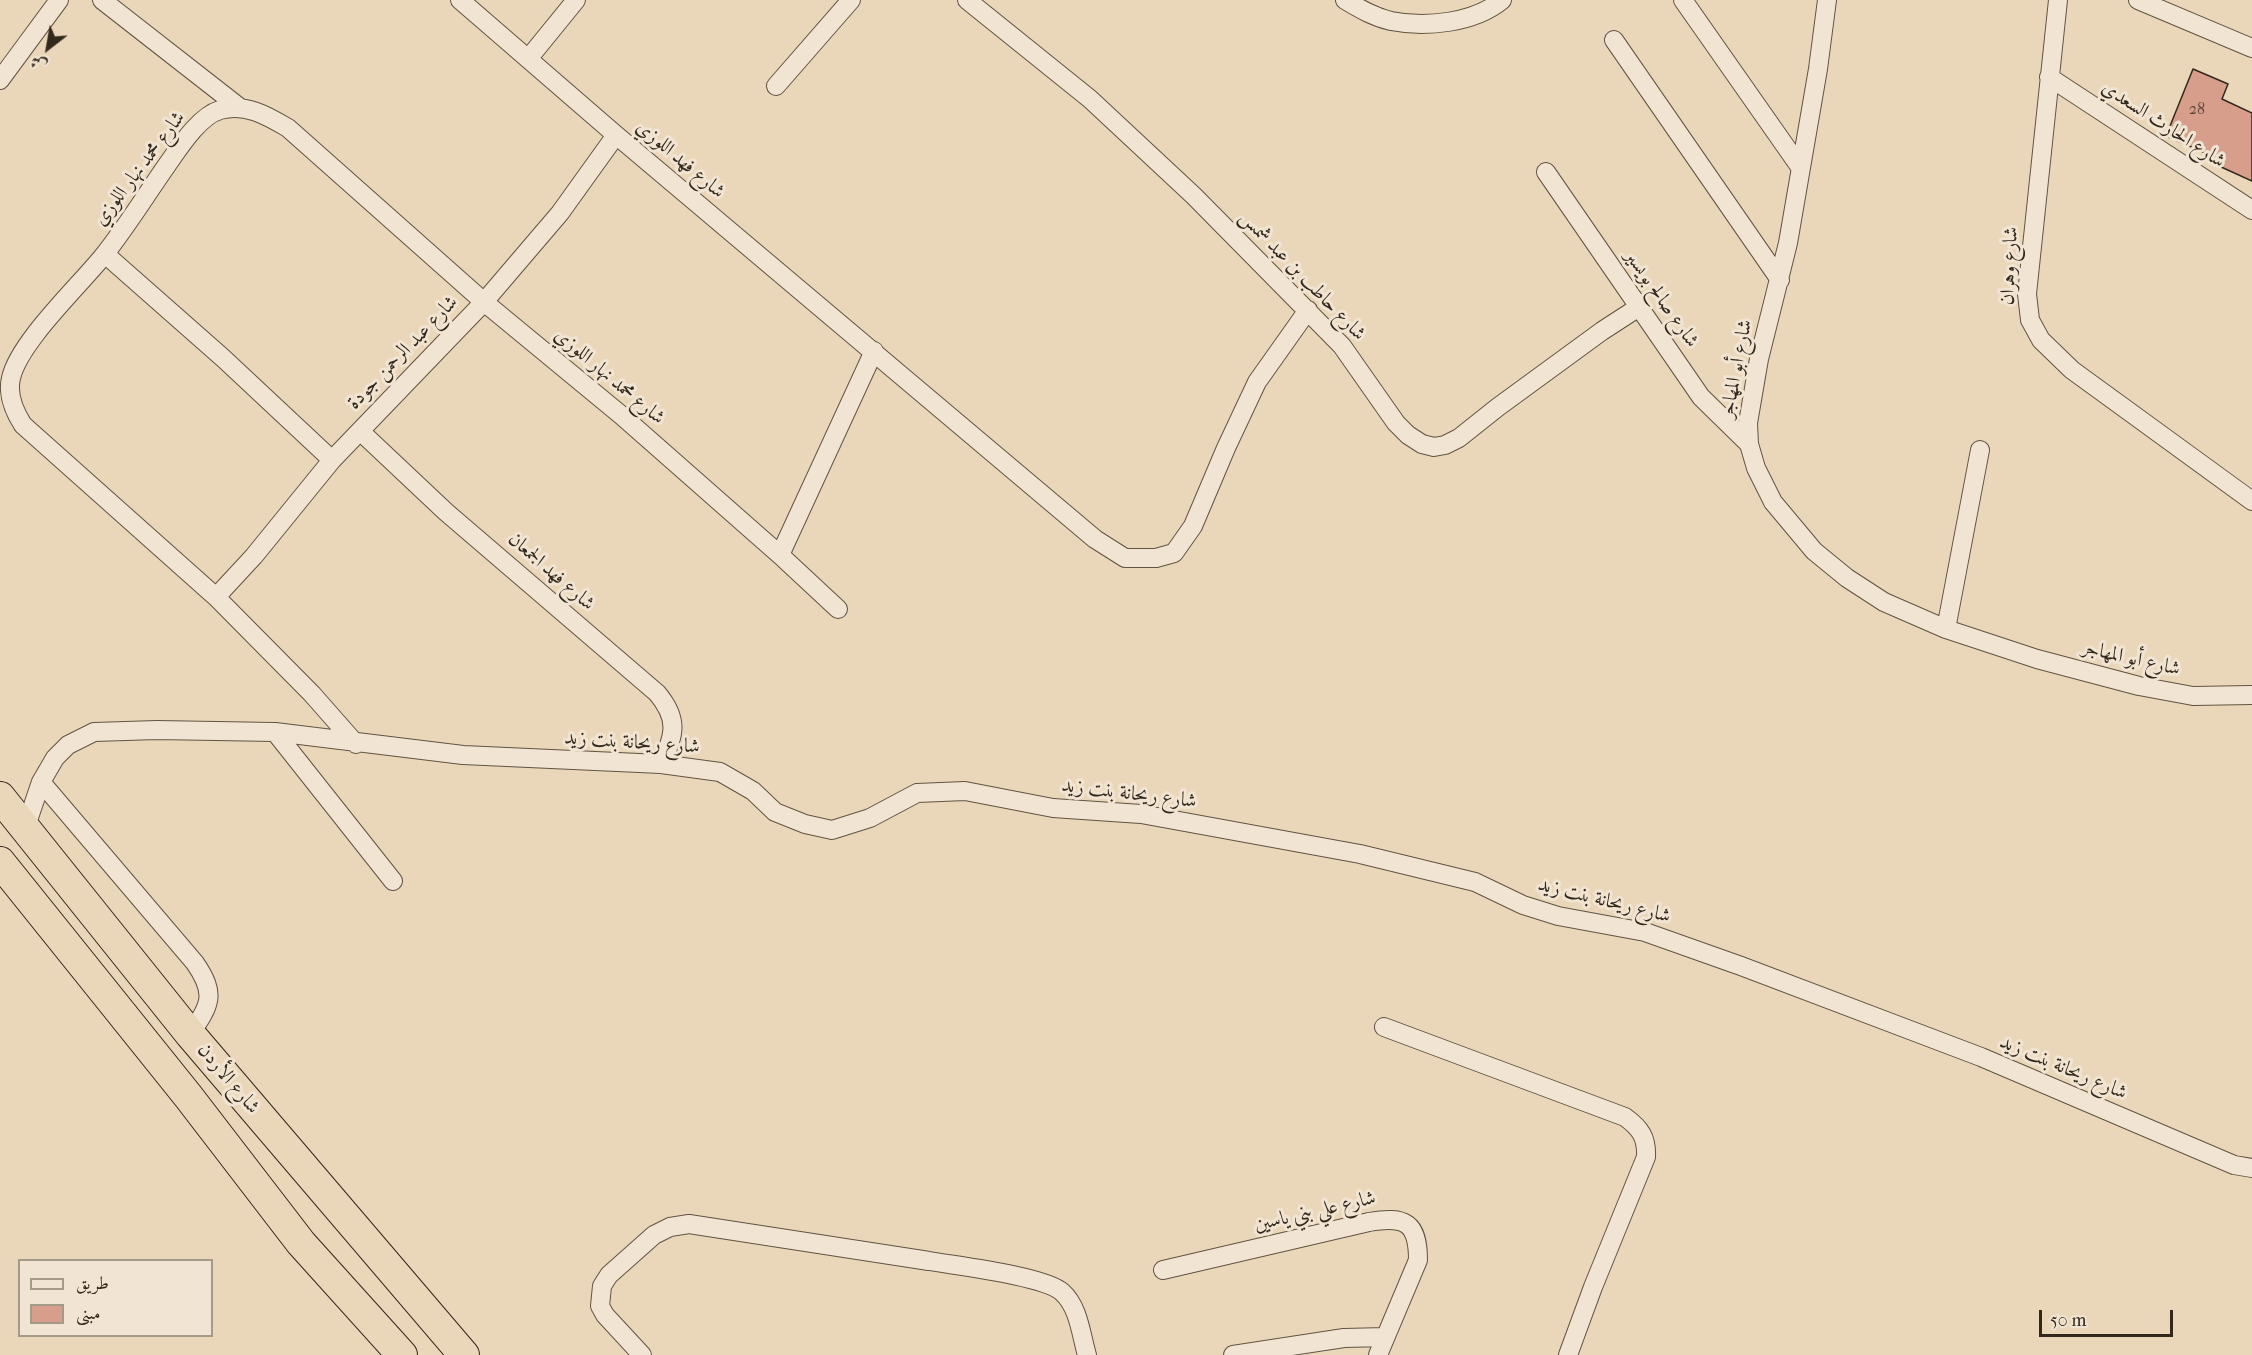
<!DOCTYPE html>
<html>
<head>
<meta charset="utf-8">
<style>
	body { margin:0 }
	#map { position:relative; width:2252px; height:1355px; overflow:hidden; background:#ead6b9; font-family:"IM FELL French Canon",Amiri,serif }
	canvas { display:block }
	.legend { position:absolute; left:18px; top:1259px; width:195px; height:78px; box-sizing:border-box; background:#f1e4d2; border:2px solid #a59989; margin:0; padding:8px 10px; list-style:none; font-size:18px; color:#33281c }
	.legend li { display:flex; align-items:center; gap:12px; height:30px }
	.legend b { width:30px; border:2px solid #a59989 }
	.north { position:absolute; left:18px; top:18px; width:60px; height:60px; -webkit-text-stroke:4px #f1e4d2; paint-order:stroke; rotate:211deg; font-size:16px; font-weight:700; line-height:24px; text-align:center; color:#33281c }
	.north::after { content:''; display:block; margin:auto; width:21px; height:27px; background:#33281c; clip-path:polygon(50% 0,100% 100%,50% 72%,0 100%) }
	.scale { position:absolute; left:2039px; top:1310px; width:134px; height:27px; box-sizing:border-box; border:3px solid #33281c; border-top:0; padding-left:8px; font-size:18px; line-height:21px; white-space:nowrap; color:#33281c; -webkit-text-stroke:4px #f1e4d2; paint-order:stroke }
</style>
</head>
<body>
<div id="map">
<canvas width="2252" height="1355"></canvas>
<ul class="legend">
<li><b style="height:8px;background:#f1e4d2"></b>طريق</li>
<li><b style="height:16px;background:#d79e8c"></b>مبنى</li>
</ul>
<div class="north">ش</div>
<div class="scale">50 m</div>
</div>
<script>
const context = document.querySelector('canvas').getContext('2d');
context.lineJoin = 'round';
function fill(path, color) {
  context.fillStyle = color;
  context.fill(path, 'evenodd');
}
function trace(path, color, width, dash) {
  context.strokeStyle = color;
  context.lineWidth = width;
  context.lineCap = dash ? 'butt' : 'round';
  context.setLineDash(dash || []);
  context.stroke(path);
}
function write(font, color, halo, rows, align = 'center') {
  context.font = font + ' "IM FELL French Canon",Amiri,serif';
  context.lineWidth = 6;
  context.setLineDash([]);
  context.textBaseline = 'middle';
  context.strokeStyle = halo;
  context.fillStyle = color;
  for (const [text, x, y, turn = 0] of rows) {
    context.save();
    context.translate(x, y);
    context.rotate((+turn || 0) * Math.PI / 180);
    context.textAlign = isNaN(turn) ? turn : align;
    if (halo) context.strokeText(text, 0, 0);
    context.fillText(text, 0, 0);
    context.restore();
  }
}
const building = new Path2D(`
	M2193 69 2228 84 2222 99 2252 113V181L2219 166 2221 160 2166 136Z`);
fill(building, '#d79e8c');
trace(building, '#33281c', 1.5);
const minor = new Path2D(`
	M102 0 239 107
	M460 0 616 135 1095 539 1125 558H1156L1174 553 1193 526 1226 448 1257 382 1308 310
	M967 0 1090 99 1194 196 1342 346 1396 423 1408 435 1422 444 1434 447 1445 445 1459 438 1498 407 1602 331 1639 307
	M1345 0C1360 9 1374 17 1391 21 1426 28 1474 23 1502 0
	M1683 0 1800 167
	M1827 0 1818 69 1788 243 1759 359 1748 423 1749 444 1756 468 1773 502 1814 551 1847 578 1884 602 1946 629 2037 659 2139 686 2193 696 2252 695
	M2058 0 2027 294 2030 320 2041 340 2072 370 2252 501
	M2138 0 2252 48
	M1614 40 1780 280
	M528 59 576 0
	M2049 77 2252 210
	M0 80 59 0
	M776 86 851 0
	M1546 172 1701 397 1749 444
	M105 254 223 358 332 460
	M360 431 446 512 657 693C679 719 675 735 661 764
	M780 555 874 351
	M216 597 254 556 332 460 484 302 560 213 616 135
	M1946 629 1980 450
	M275 732 393 881
	M356 744 312 694 216 597 23 425C14 411 7 395 11 378 19 342 80 285 104 255 127 226 146 195 167 165 179 148 199 116 220 110 245 103 266 115 288 128L484 302 621 415 780 555 838 609
	M41 782 195 963C217 995 210 1005 190 1034
	M25 829 41 782 55 758 68 745 94 732 157 730 275 732 463 755 661 764 720 772 753 791 775 812 805 824 832 830 870 818 917 793 965 791 1053 808 1141 814 1360 854 1475 882 1523 905 1558 916 1645 932 1741 966 1981 1057 2234 1165 2252 1168
	M1384 1027 1625 1117C1640 1128 1647 1137 1646 1157L1593 1287 1568 1355
	M1163 1270 1369 1222C1405 1216 1418 1222 1418 1260L1378 1355
	M642 1355 605 1315 600 1306 602 1286 609 1275 654 1235 670 1227 689 1224C769 1236 849 1249 929 1261 957 1266 1044 1276 1062 1292 1079 1307 1081 1335 1087 1355
	M1233 1355 1344 1338 1385 1337`);
const trunk = new Path2D(`
	M0 797 190 1034 464 1355
	M0 862 188 1096 301 1243 402 1355`);
trace(minor, '#615443', 20);
trace(trunk, '#33281c', 32);
trace(minor, '#f1e4d2', 18);
trace(trunk, '#ead6b9', 30);
write('16px', '#5c4638', null, [
	["28",2197,110]
]);
write('20px', '#33281c', '#f1e4d2', [
	["شارع الحارث السعدي",2163,125,33],
	["شارع فهد اللوزي",680,160,40],
	["شارع محمد نهار اللوزي",140,169,-53],
	["شارع وهران",2010,266,-87],
	["شارع حاطب بن عبد شمس",1302,276,46],
	["شارع صالح بويسير",1661,299,55],
	["شارع عبد الرحمن جودة",403,353,-46],
	["شارع أبو المهاجر",1737,369,-79],
	["شارع محمد نهار اللوزي",609,377,40],
	["شارع فهد الجمعان",551,572,41],
	["شارع أبو المهاجر",2131,659,13],
	["شارع ريحانة بنت زيد",632,743,4],
	["شارع ريحانة بنت زيد",1129,794,7],
	["شارع ريحانة بنت زيد",1604,901,14],
	["شارع ريحانة بنت زيد",2063,1068,23],
	["شارع الأردن",228,1079,50],
	["شارع علي بني ياسين",1315,1212,-13]
]);
</script>
</body>
</html>
